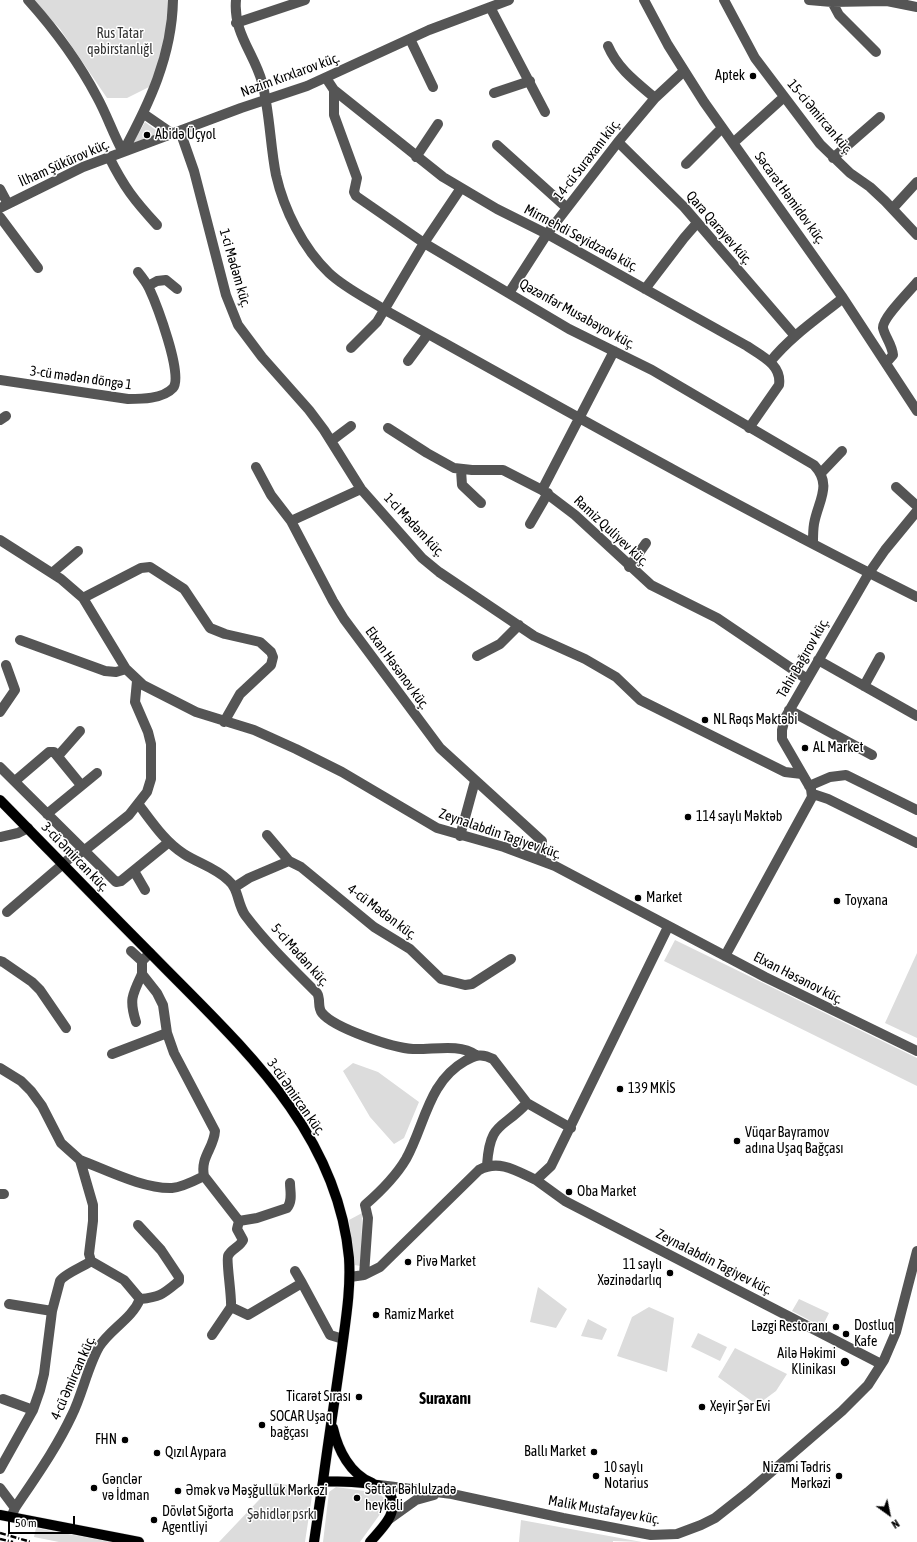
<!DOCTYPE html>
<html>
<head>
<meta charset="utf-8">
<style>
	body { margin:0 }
	#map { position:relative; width:917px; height:1542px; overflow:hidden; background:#fff; font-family:"Asap Condensed",sans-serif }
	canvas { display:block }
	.north { position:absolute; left:869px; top:1494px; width:40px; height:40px; -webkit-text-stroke:3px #fff; paint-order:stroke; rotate:147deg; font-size:11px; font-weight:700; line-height:16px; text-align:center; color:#000 }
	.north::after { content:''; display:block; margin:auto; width:14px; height:18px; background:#000; clip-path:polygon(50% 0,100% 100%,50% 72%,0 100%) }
	.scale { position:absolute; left:8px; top:1516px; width:67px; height:18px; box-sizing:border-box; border:2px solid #000; border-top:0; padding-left:5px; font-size:12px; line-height:14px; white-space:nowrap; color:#000; -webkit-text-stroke:3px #fff; paint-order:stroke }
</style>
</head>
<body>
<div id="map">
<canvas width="917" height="1542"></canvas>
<div class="north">N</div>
<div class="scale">50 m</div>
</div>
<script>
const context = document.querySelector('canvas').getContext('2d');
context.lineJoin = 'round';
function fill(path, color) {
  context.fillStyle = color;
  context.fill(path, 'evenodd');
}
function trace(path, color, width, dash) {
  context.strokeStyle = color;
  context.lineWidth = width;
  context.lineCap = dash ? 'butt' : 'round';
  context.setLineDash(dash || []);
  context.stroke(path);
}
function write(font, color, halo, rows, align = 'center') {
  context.font = font + ' "Asap Condensed",sans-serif';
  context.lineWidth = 3;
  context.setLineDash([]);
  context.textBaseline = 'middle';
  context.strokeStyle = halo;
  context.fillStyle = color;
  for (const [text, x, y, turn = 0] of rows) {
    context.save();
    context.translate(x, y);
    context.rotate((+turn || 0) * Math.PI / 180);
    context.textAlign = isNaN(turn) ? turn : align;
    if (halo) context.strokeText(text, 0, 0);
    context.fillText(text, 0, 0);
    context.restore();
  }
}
fill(new Path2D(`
	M33 0H168L166 37 151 86 127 98H107L60 29Z
	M145 122 161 134 133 143Z
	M675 940 917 1058V1086L664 961Z
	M917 953V1038L885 1023Z
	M353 1063 378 1072 419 1102 404 1138 394 1144 370 1117 343 1071Z
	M362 1213 361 1266 354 1265 349 1220Z
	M538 1287 567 1309 556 1328 530 1322Z
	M799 1299 829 1313 822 1327 792 1311Z
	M649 1307 674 1318 667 1372 617 1356 632 1317Z
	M588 1319 607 1329 602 1340 581 1336Z
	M698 1333 727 1347 720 1361 691 1347Z
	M735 1348 787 1374 776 1391 757 1405 718 1377Z
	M275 1483 313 1489 305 1542H219Z
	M336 1487 379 1493 385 1499 383 1510 360 1542H323L329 1492Z
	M521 1520 642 1542 613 1541V1542H519Z
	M36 1528 111 1542H59L34 1537Z`), '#dcdcdc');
const major = new Path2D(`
	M0 800C51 852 102 905 154 957 239 1044 337 1129 349 1258 351 1288 346 1318 342 1348 336 1392 329 1436 323 1481
	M333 1428C338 1450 350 1474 372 1483
	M0 1515 139 1542
	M314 1542 323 1481C339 1482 366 1481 380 1486 395 1491 395 1509 388 1520 383 1528 376 1535 370 1542`);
trace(major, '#dbdbdb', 11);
trace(new Path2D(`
	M28 0C55 30 78 61 97 97 107 115 113 134 123 152L241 108 307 86 429 30 509 0
	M236 0C233 33 254 53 262 82 270 113 270 145 276 175 284 210 303 248 329 273 345 288 366 298 385 310 561 408 736 507 917 597
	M644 0 668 45 704 102 843 298 917 411
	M724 0 755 58 820 144 850 173 870 187 885 201 917 235
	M809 0 832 2 887 1 917 7
	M832 2 839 15 876 52
	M490 7 545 112
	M236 23 305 0
	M410 39 433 87
	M608 46C618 69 636 82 655 98
	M326 78 334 90 443 177 497 209 547 234 747 346C762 356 782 365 779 385L749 428
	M334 90V115L357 178 354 192 356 196 424 243 569 329 652 370 814 465C833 485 818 501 814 524 813 530 813 537 813 543
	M494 93 530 81
	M144 114 173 134
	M180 131 194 171 226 295 238 325 262 357 309 410 324 430 361 489 422 558 439 572 534 636 585 659 616 677 640 700 785 772 802 774
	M618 142 684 207 795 336
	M733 143 784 97
	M497 145 567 208
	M109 157C124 187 134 200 157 225
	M416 157 438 124
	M833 158 880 117
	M686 164 722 128
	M0 189 8 204
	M0 208 83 167 123 152C149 104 172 56 173 0
	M893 208 917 182
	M0 217 38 268
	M148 286 157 281 166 280 177 289
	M645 289 684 238 697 223
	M509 293 547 234 618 142 655 98 684 71
	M351 348 377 322 424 243 461 188
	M408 361 428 334
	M770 362C790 337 818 318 843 298
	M886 363 893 355C892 344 885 337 883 328 882 318 910 291 917 282
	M0 380 128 399C141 399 163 399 173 388 184 376 156 303 149 288 146 282 142 277 138 272
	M0 420 6 416
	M388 428 427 453 454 468 472 470H503L542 490 575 515 651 585 717 618 807 679
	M331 441 351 426
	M256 467 271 495 291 521 333 601 344 619 440 748 542 841 541 860
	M461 470 462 485 481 503
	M821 473 842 451
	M896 487 917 506
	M542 490 614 351
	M291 521 361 489
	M530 524 548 493
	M0 540 61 579 83 598 126 669 143 685 196 712 254 730 296 749 342 772 437 828 504 847 555 866 765 977 917 1051
	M629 567 646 543
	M52 573 78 551
	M83 598 141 568 150 567 184 589 210 628 225 634 260 642 271 652 273 657 271 665 240 694 224 722
	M20 640 105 671 116 672 126 669
	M477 656 500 644 519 625
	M818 660 917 716
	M864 686 880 657
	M789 710 872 755
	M0 712 15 690 6 665
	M58 756 80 731
	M0 767 116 882 121 881 169 842
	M15 781 49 752H54L81 785
	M809 786 830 777 846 775 917 810
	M813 794 828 799 917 843
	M139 805C152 822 165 842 184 854 198 863 216 868 228 880 239 889 237 903 245 915 266 943 292 968 317 993 321 999 317 1007 322 1013 334 1028 393 1048 413 1049 433 1050 459 1043 476 1055
	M47 814 97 773
	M267 835 289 861
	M460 836 475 781
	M0 837 18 833 28 828
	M134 871 145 890
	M235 887 249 878 289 861 301 867 374 927 410 949 441 979 465 985 472 984 511 959
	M7 912 70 858 85 850 129 815 147 792 151 779V744L148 732 135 702 137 681
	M131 951 142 961
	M150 953 142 961V974L157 993 163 1005 167 1033 174 1053 215 1131C214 1148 200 1157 204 1176L239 1221 237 1229 243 1240C240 1247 231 1249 228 1256 226 1261 232 1297 231 1307L248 1315 302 1283 330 1335 343 1339
	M725 956 812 797 811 789 782 739V730L785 718 869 573 885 550 917 511
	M0 961 3 962 32 982 40 990 66 1028
	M136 1022C129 1000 132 995 142 974
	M112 1054 167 1033
	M0 1068 21 1081 31 1091 42 1106 61 1143 80 1160 93 1205V1221L89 1254 91 1261 124 1280 140 1299C132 1319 110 1329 99 1347 88 1366 82 1395 72 1415 56 1449 35 1478 15 1508L11 1517
	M80 1160C107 1170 143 1189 172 1188 183 1187 194 1181 204 1176
	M487 1165C490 1121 502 1130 527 1103
	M536 1180 565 1201 881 1364
	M0 1194H4
	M239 1221 257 1218 287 1208C293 1201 290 1191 290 1183
	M138 1225 161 1250 179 1277V1281C163 1294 161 1297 140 1299
	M295 1271 302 1283
	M364 1275 368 1218 365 1205C380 1192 396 1176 406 1159 425 1125 428 1082 465 1061 475 1055 482 1053 493 1059L527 1103 571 1128
	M350 1277 364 1275 380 1267 479 1170C499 1159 517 1171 536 1180L551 1166 668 927
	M9 1304 52 1311
	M212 1335 231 1307
	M3 1399 33 1410
	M0 1469 33 1410 40 1390 44 1374 52 1311 60 1281C64 1274 83 1267 91 1261
	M379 1485 452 1494 563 1518 651 1535 677 1534 701 1525 715 1518 748 1492 842 1411 868 1385 884 1360 896 1332 917 1251
	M0 1488 15 1508
	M388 1520 416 1500 434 1495`), '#555', 10);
trace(major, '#000', 10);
trace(new Path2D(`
	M0 1533 31 1542
	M0 1539 13 1542`), '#000', 2.5, [6, 2, 1, 2]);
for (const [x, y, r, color] of [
	[753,76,4,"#000"],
	[147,135,4,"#000"],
	[705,720,4,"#000"],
	[805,748,4,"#000"],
	[688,817,4,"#000"],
	[638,898,4,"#000"],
	[837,901,4,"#000"],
	[620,1089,4,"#000"],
	[737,1141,4,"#000"],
	[569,1192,4,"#000"],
	[408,1262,4,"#000"],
	[670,1273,4,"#000"],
	[376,1315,4,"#000"],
	[836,1327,4,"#000"],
	[846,1334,4,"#000"],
	[845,1362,5,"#000"],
	[359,1397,4,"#000"],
	[702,1407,4,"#000"],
	[262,1425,4,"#000"],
	[125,1440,4,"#000"],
	[594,1452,4,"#000"],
	[157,1453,4,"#000"],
	[596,1476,4,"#000"],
	[839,1476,4,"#000"],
	[94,1488,4,"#000"],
	[178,1491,4,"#000"],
	[357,1498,4,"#000"],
	[154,1520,4,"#000"]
]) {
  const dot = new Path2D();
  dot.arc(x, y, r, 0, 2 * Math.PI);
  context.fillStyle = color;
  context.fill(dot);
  trace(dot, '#fff', 1.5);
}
write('14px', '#333', '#fff', [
	["Rus Tatar",120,34],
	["qəbirstanlığl",120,50],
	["Şəhidlər psrkı",282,1515]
]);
write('14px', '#000', '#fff', [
	["Nazim Kırxlarov küç.",290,75,-20],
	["15-ci Əmircan küç.",820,117,50],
	["14-cü Suraxanı küç.",587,160,-52],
	["İlham Şükürov küç.",64,163,-24],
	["Səcarət Həmidov küç.",790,198,54],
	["Qara Qarayev küç.",719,228,49],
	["Mirmehdi Seyidzadə küç.",581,238,28],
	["1-ci Mədəm küç.",235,268,74],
	["Qəzənfər Musabəyov küç.",577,314,29],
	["3-cü mədən döngə 1",81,378,8],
	["1-ci Mədəm küç.",414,525,47],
	["Ramiz Quliyev küç.",611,531,43],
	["Tahir Bağırov küç.",803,658,-60],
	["Elxan Həsənov küç.",397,668,54],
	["Zeynalabdin Tagiyev küç.",500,834,19],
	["3-cü Əmircan küç.",75,857,46],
	["4-cü Mədən küç.",382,912,37],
	["5-ci Mədən küç.",300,955,48],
	["Elxan Həsənov küç.",798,978,27],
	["3-cü Əmircan küç.",296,1097,55],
	["Zeynalabdin Tagiyev küç.",714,1262,27],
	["4-cü Əmircan küç.",73,1378,-66],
	["Malik Mustafayev küç.",604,1510,10]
]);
write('14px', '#000', '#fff', [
	["Aptek",745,76,"right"],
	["Abidə Üçyol",155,135],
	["NL Rəqs Məktəbi",713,720],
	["AL Market",813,748],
	["114 saylı Məktəb",696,817],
	["Market",646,898],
	["Toyxana",845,901],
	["139 MKİS",628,1089],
	["Vüqar Bayramov",745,1133],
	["adına Uşaq Bağçası",745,1149],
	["Oba Market",577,1192],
	["Pivə Market",416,1262],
	["11 saylı",662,1265,"right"],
	["Xəzinədarlıq",662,1281,"right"],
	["Ramiz Market",384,1315],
	["Dostluq",854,1326],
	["Kafe",854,1342],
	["Ləzgi Restoranı",828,1327,"right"],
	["Ailə Həkimi",836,1354,"right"],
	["Klinikası",836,1370,"right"],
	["Ticarət Sırası",351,1397,"right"],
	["Xeyir Şər Evi",710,1407],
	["SOCAR Uşaq",270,1417],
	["bağçası",270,1433],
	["FHN",117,1440,"right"],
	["Ballı Market",586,1452,"right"],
	["Qızıl Aypara",165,1453],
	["10 saylı",604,1468],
	["Notarius",604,1484],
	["Nizami Tədris",831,1468,"right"],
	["Mərkəzi",831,1484,"right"],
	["Gənclər",102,1480],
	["və İdman",102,1496],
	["Səttar Bəhlulzadə",365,1490],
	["heykəli",365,1506],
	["Əmək və Məşğulluk Mərkəzi",186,1491],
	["Dövlət Sığorta",162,1512],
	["Agentliyi",162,1528]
], 'left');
write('bold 16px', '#000', '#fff', [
	["Suraxanı",445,1399]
]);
</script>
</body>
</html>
